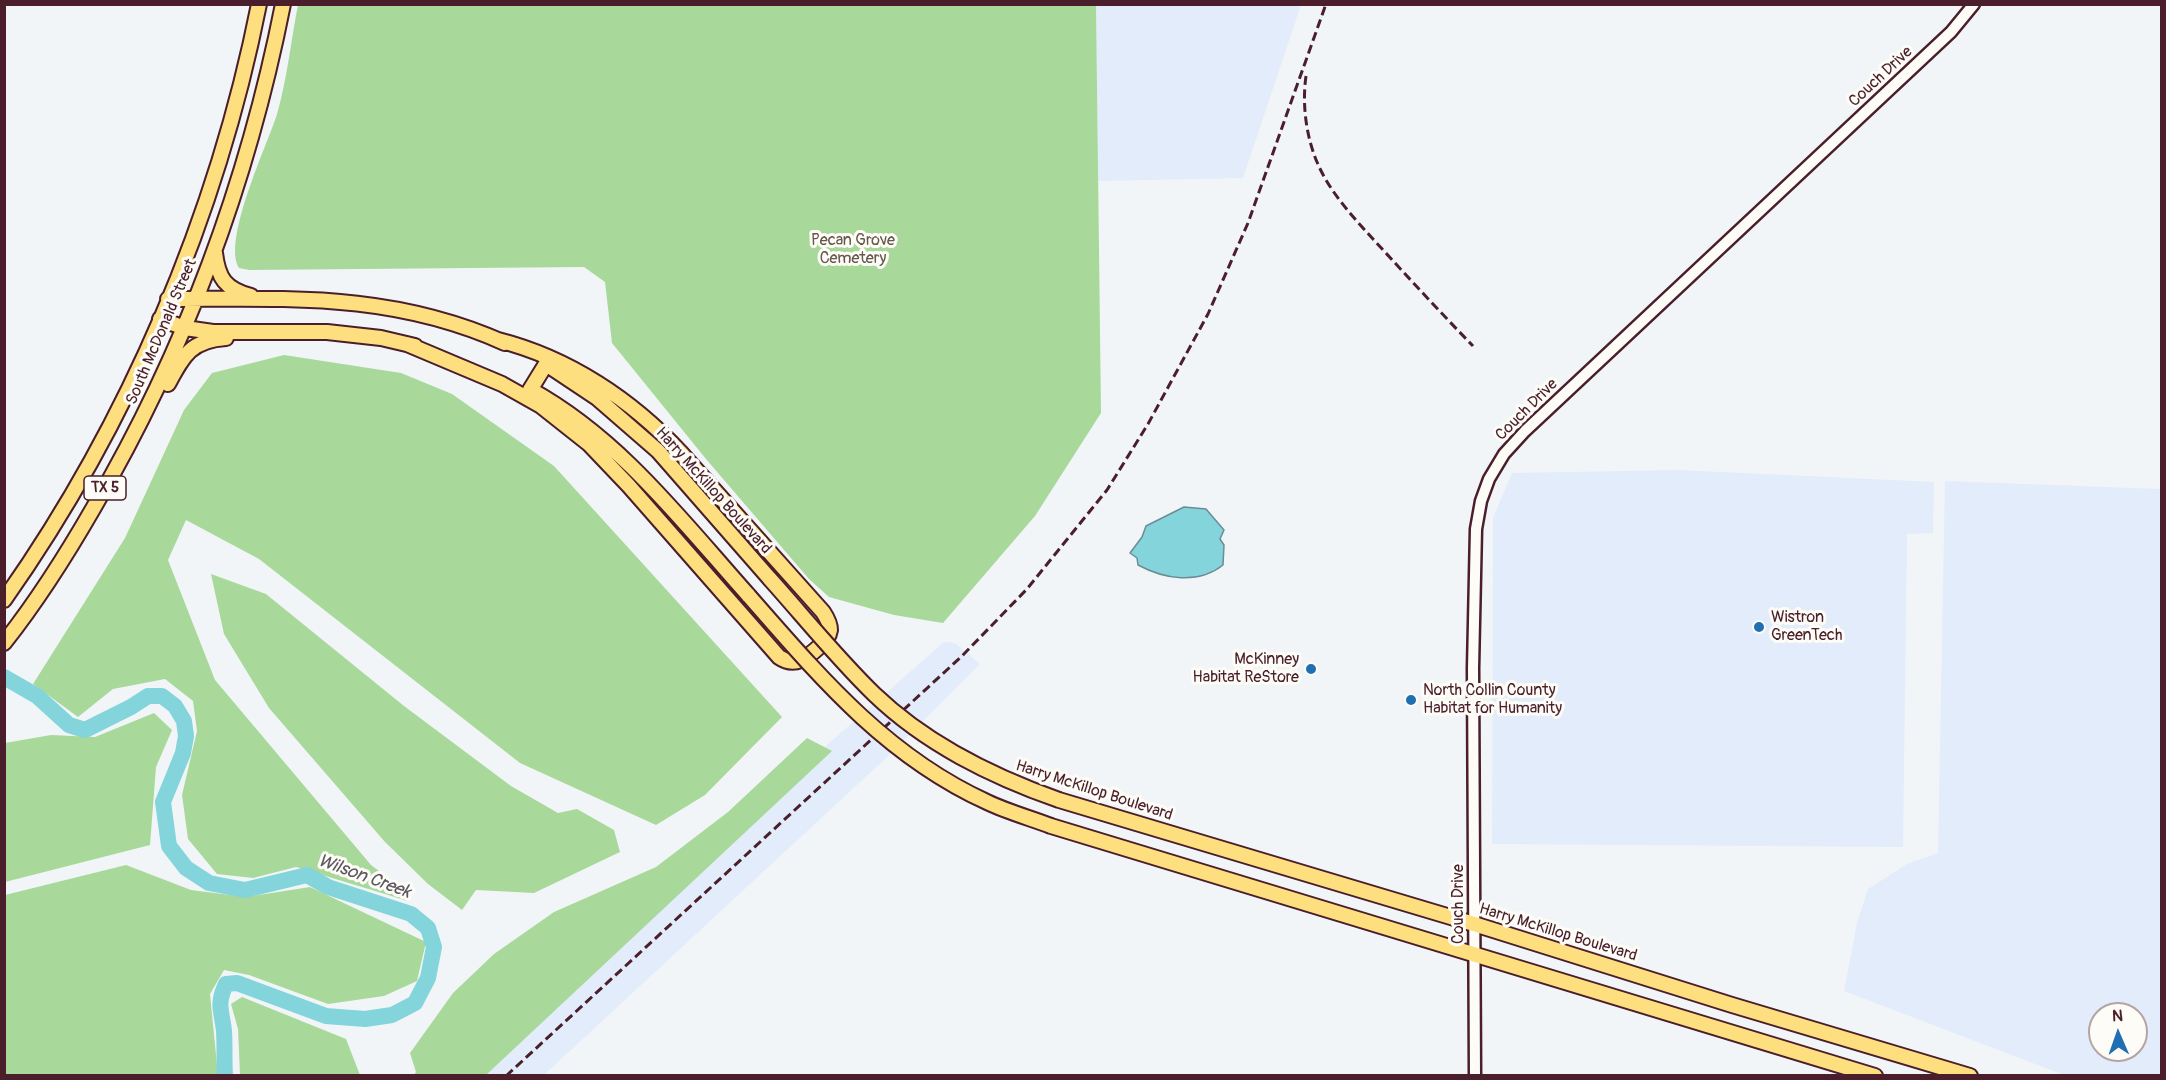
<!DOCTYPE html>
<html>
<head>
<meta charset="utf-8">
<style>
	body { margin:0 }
	#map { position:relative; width:2166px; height:1080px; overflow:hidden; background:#f1f5f8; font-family:Pangolin,sans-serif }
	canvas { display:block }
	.frame { position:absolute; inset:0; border:6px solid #4a1f2b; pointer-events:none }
	.north { position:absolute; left:2088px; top:1002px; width:60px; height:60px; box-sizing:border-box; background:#fdfcf7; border:2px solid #b5a4a5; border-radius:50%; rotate:358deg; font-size:16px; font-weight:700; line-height:24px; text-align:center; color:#4a1f2b }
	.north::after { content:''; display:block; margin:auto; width:21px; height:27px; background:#1f6fb2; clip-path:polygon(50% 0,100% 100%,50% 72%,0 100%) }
</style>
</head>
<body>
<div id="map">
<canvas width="2166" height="1080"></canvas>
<div class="frame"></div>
<div class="north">N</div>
</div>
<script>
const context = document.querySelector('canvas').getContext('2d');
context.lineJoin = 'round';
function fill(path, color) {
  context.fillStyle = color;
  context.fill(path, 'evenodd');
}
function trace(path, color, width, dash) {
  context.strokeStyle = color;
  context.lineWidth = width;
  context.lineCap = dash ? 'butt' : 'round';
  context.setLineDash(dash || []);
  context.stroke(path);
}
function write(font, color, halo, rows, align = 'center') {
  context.font = font + ' Pangolin,sans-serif';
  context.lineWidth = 6;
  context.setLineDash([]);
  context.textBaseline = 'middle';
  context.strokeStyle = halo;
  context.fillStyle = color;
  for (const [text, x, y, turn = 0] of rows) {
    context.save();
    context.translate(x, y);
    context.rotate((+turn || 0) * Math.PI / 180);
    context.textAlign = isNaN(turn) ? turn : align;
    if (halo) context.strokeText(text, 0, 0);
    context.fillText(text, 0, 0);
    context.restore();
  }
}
fill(new Path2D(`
	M1096 5H1301L1243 178 1098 181Z
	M1679 470 1934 482 1933 533 1907 534 1903 847 1492 844 1493 518 1512 473Z
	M1945 481 2161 489V1075H2064L1844 991 1857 923 1868 889 1907 864 1938 853ZM2100 1014H2136V1050H2100Z
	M944 642 955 643 980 664 886 758 544 1075 462 1076 769 796Z`), '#e3ecfa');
fill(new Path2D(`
	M298 5H1096L1101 413 1035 516 943 623 894 615 829 597 809 579 706 459 612 343 605 282 584 267 249 270 239 268C222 240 267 146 277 114 287 80 291 40 298 5Z
	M284 355 401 373 452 394 554 466 782 717 705 795 656 825 520 763 259 559 186 520 168 560 215 680 371 865 404 890 408 901 296 867 253 878 217 874 188 839 182 795 197 731 193 701 165 679 113 689 78 717 33 684 125 538 184 410 212 373Z
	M211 574 266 594 404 706 511 786 558 813 577 809 614 830 620 852 534 893 476 890 462 910 428 884 385 842 269 708 224 634Z
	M154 713 172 730 156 767 150 845 5 882V743L51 735 95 737Z
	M807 738 832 751 486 1075H414L416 1072 410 1053 453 993 494 954 554 912 656 867 728 812Z
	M126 865 191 890 246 897 310 887 426 942 417 981 384 996 328 1004 249 975 224 970 210 994 218 1075H5V895Z
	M242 997 346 1039 360 1075H240L238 1029 231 1004Z`), '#a8d99a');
const water = new Path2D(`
	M1184 507 1206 509 1224 530 1220 539 1224 545 1223 565C1198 585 1164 579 1138 565L1137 558 1130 553 1142 537 1146 526Z`);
fill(water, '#83d5db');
trace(water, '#6c8c95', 1.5);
trace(new Path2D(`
	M4 677 37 696 69 725 85 730 131 707 148 696H162L175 706 184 721 186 736 183 753 163 802 169 846 186 868 209 883 245 890 307 875 328 887 411 914 428 928 434 947 428 978 415 1003 392 1015 365 1019 326 1016 237 983 226 984C216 1005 222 1011 224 1031 225 1046 224 1061 225 1076`), '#83d5db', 16);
const minor = new Path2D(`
	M1475 1076 1473 668 1476 529 1481 501 1489 479 1504 454 1525 431 1951 32 1974 4`);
const major = new Path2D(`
	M215 253C218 278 225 289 251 296
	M168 299C289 299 391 292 505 343
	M160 319 185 328 213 332H327L381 338 415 346
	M407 344 502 384 541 406 589 444 629 486 779 657C795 668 807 658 820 646 825 641 829 637 830 630 830 623 827 618 823 612L681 453C632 400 569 358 498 340
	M546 364 597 398 658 451 770 579
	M168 384C183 356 191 340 226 338
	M530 390 546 364
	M531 390C620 439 682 521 749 596
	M4 600C129 423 217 216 259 4
	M4 643C38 600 67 554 94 507 185 351 248 181 283 4
	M1059 800 1474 924 1732 1005 1970 1076
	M1051 826 1875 1076`);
trace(minor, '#4a1f2b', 15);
trace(major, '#4a1f2b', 18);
trace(minor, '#fdfcf7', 10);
trace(major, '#fedf80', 14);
trace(new Path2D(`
	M1306 76C1302 104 1306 136 1317 162 1329 191 1352 216 1373 239 1406 275 1439 311 1473 346
	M506 1076 962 656 1027 589 1107 490 1148 424 1208 314 1248 223 1326 4`), '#4a1f2b', 3, [9, 4.5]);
const majorBridge = new Path2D(`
	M770 579C804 617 837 658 874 694 926 744 991 776 1059 800
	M749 596C820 677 886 756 987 802 1008 812 1030 818 1051 826`);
trace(majorBridge, '#4a1f2b', 18, []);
trace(majorBridge, '#fedf80', 14);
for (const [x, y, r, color] of [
	[1759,627,6,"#1f6fb2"],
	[1311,669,6,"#1f6fb2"],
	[1411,700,6,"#1f6fb2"]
]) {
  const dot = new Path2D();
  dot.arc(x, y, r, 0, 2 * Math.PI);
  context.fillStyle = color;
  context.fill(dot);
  trace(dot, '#fdfcf7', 2);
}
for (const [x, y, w] of [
	[105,488,42]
]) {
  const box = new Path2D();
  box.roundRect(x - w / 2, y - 12, w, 24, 4.5);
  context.fillStyle = '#fdfcf7';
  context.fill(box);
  trace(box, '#4a1f2b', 1.5);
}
write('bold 15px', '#4a1f2b', null, [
	["TX 5",105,488]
]);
write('16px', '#4a1f2b', '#fdfcf7', [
	["Couch Drive",1881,77,-43],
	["South McDonald Street",162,332,-67],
	["Couch Drive",1527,410,-45],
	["Harry McKillop Boulevard",713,491,48],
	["Harry McKillop Boulevard",1094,791,18],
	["Couch Drive",1459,904,-90],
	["Harry McKillop Boulevard",1558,933,17]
]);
write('16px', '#66574c', '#fdfcf7', [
	["Pecan Grove",853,241],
	["Cemetery",853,259]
]);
write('16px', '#4a1f2b', '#fdfcf7', [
	["Wistron",1771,618],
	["GreenTech",1771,636],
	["McKinney",1299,660,"right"],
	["Habitat ReStore",1299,678,"right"],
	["North Collin County",1423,691],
	["Habitat for Humanity",1423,709]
], 'left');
write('italic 18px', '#5b5660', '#fdfcf7', [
	["Wilson Creek",364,877,20]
]);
</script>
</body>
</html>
